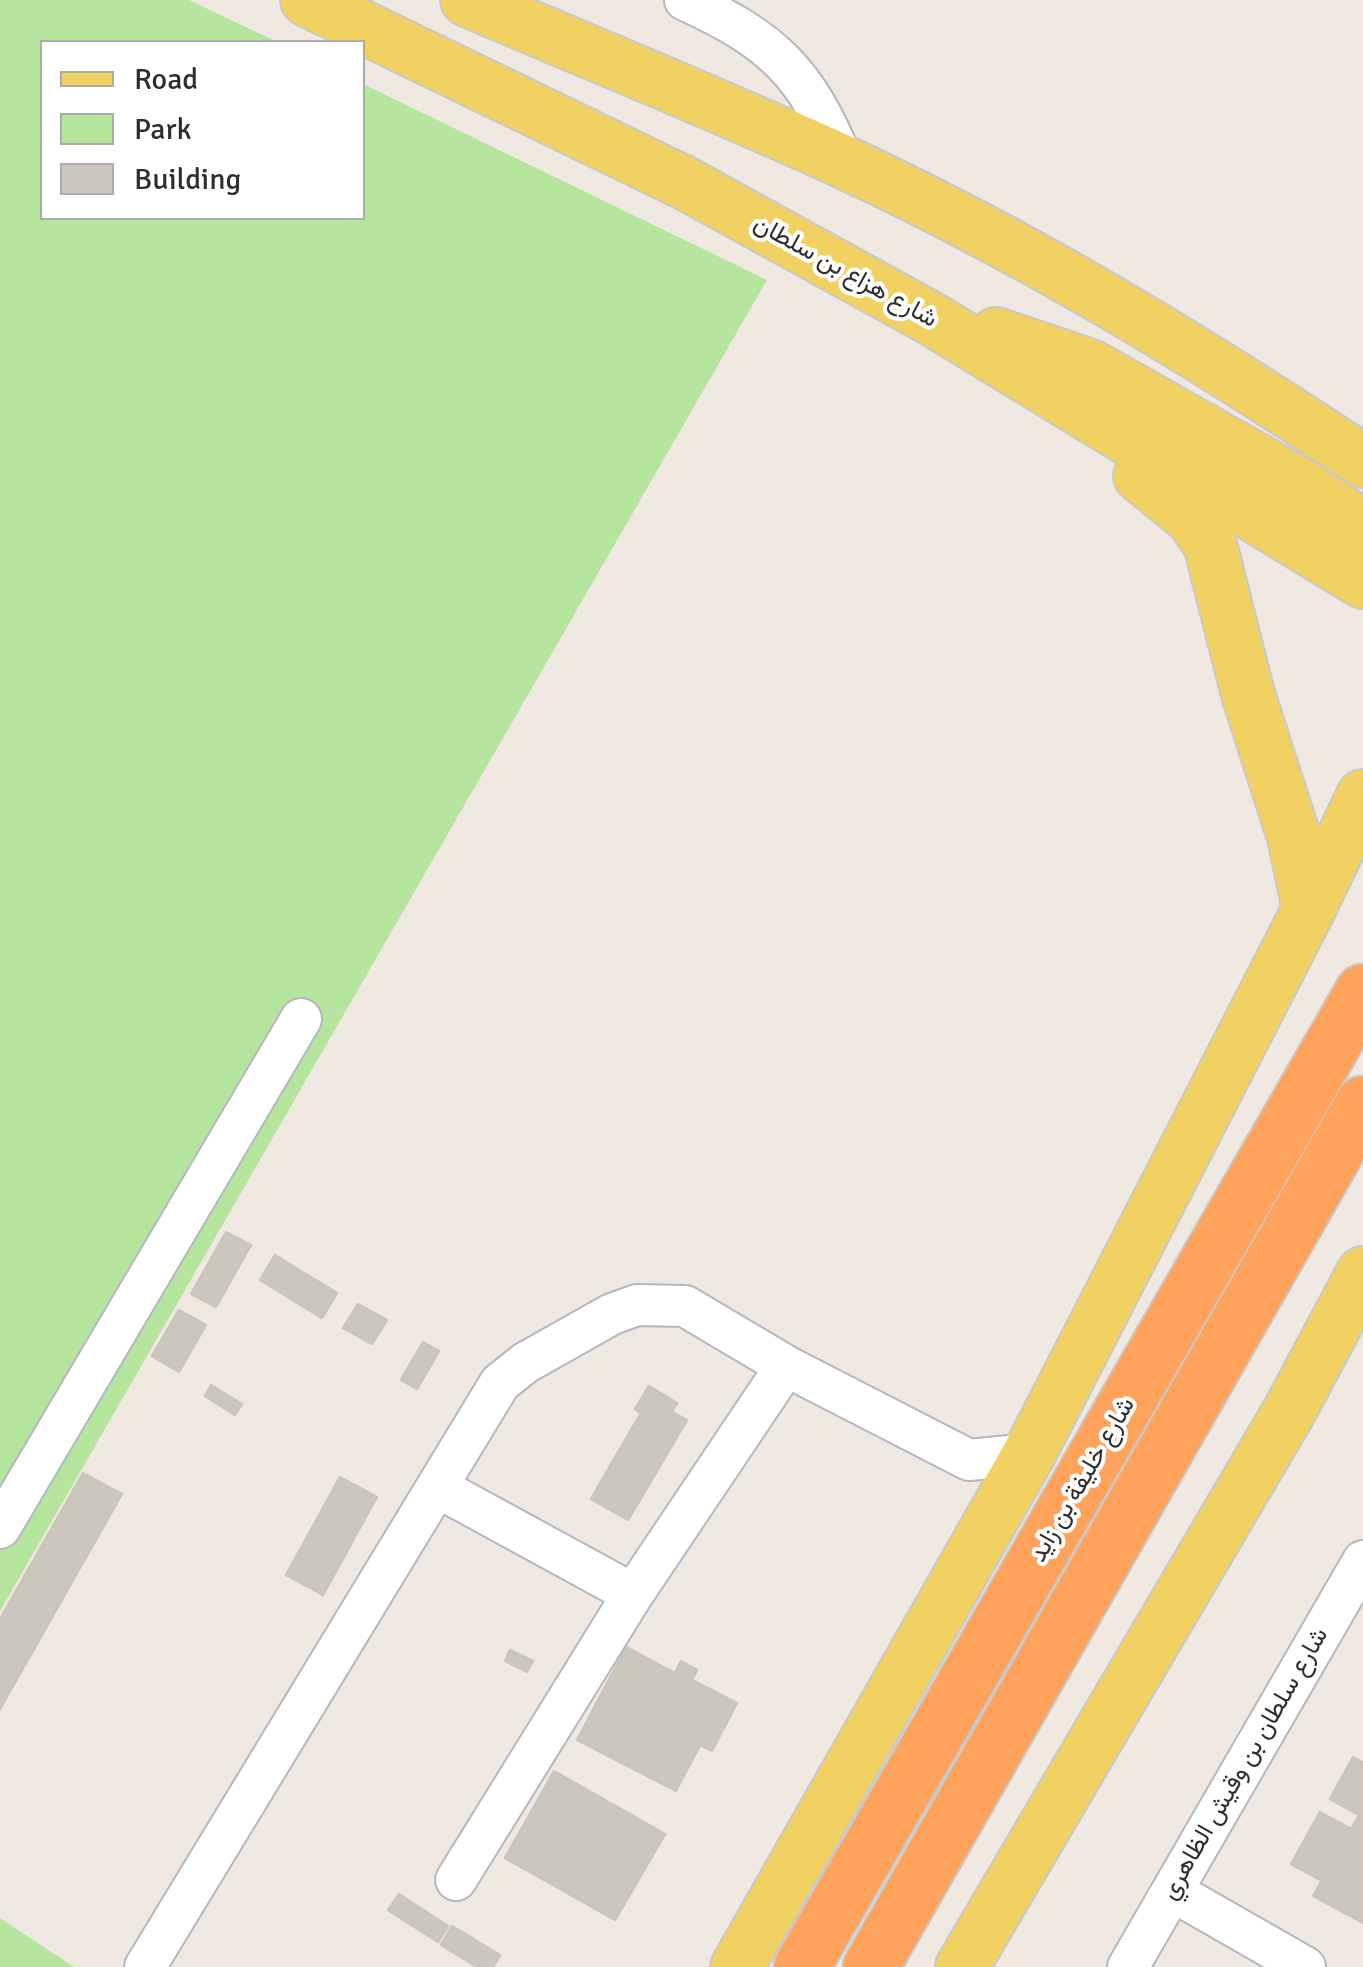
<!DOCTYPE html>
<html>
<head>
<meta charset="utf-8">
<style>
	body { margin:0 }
	#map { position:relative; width:1363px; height:1967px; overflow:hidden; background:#efe9e1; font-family:Signika,sans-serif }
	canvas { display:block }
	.legend { position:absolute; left:40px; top:40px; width:325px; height:180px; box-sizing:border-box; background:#fff; border:2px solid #ababab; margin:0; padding:12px 18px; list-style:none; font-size:30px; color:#2e2e2e }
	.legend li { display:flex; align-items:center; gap:20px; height:50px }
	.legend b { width:50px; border:2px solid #ababab }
</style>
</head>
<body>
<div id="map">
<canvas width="1363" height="1967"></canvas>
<ul class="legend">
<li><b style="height:12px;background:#f2d163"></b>Road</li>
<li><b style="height:28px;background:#b6e59e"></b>Park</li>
<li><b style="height:28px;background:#cbc7bf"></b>Building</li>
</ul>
</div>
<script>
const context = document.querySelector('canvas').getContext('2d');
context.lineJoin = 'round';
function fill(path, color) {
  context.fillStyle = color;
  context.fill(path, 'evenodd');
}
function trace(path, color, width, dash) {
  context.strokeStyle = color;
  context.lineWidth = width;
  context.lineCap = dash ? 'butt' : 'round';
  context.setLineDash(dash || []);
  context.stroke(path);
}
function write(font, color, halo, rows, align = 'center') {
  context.font = font + ' Signika,Vazirmatn,sans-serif';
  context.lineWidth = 8;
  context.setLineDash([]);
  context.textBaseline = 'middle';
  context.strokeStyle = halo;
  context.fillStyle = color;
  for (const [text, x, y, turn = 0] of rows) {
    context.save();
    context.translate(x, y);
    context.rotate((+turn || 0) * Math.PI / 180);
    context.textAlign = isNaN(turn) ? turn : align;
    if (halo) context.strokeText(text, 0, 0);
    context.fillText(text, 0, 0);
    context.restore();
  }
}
fill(new Path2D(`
	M0 0H189L277 42H42V218H362L363 84 767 280 0 1611Z
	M0 1918 74 1967H0Z`), '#b6e59e');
const building = new Path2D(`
	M226 1232 251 1245 216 1307 191 1294Z
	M275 1255 337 1293 322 1318 260 1280Z
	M358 1304 387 1320 372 1344 343 1328Z
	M179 1310 206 1325 179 1372 152 1356Z
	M423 1342 439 1351 417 1389 401 1380Z
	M211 1385 242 1404 235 1415 205 1396Z
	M649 1386 677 1403 672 1412 687 1420 628 1520 591 1499 641 1413 635 1409Z
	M83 1473 122 1494 0 1709V1619Z
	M340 1477 377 1497 323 1595 286 1575Z
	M626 1647 675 1673 681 1661 697 1670 692 1680 737 1703 712 1751 700 1745 676 1791 577 1740Z
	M510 1650 533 1661 527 1672 505 1661Z
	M1353 1757 1363 1763V1808L1359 1815 1330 1799Z
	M554 1771 665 1834 615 1920 505 1858Z
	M1363 1808V1923L1313 1896Z
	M1320 1812 1351 1829 1322 1881 1291 1864Z
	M399 1894 448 1926 438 1942 388 1910Z
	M452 1926 500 1955 493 1967H477L441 1945Z`);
fill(building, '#cbc7bf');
trace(building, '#cbc5ba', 2.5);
const minor = new Path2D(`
	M685 0C773 40 806 72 843 162
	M437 1487 633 1594
	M0 1528 301 1019
	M456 1880 633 1594 786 1366
	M1172 1891 1305 1967
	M145 1967 500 1383 525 1363 612 1314 637 1305 685 1306 786 1366 969 1460 1029 1454
	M1128 1967 1363 1561`);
const major = new Path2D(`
	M307 0 685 183 932 319 1363 582
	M467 0C593 54 720 105 844 162 1025 246 1197 350 1363 461
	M996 334 1091 366 1296 482 1363 526
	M1140 476 1192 518 1210 544 1248 694 1294 837 1309 909
	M737 1967 1029 1454 1309 909 1363 796
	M962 1967 1290 1410 1363 1273`);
const highway = new Path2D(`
	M802 1967 1363 992
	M871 1967 1363 1104`);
trace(minor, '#b4b7c1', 44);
trace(major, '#c9c9c9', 56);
trace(highway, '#c9c9c9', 59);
trace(minor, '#fff', 40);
trace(major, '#f2d163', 52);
trace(highway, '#ffa35c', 55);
write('25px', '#2e2e2e', '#fff', [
	["شارع هزاع بن سلطان",845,272,29],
	["شارع خليفة بن زايد",1083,1480,-60],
	["شارع سلطان بن وقيش الظاهري",1245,1764,-60]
]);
</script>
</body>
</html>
